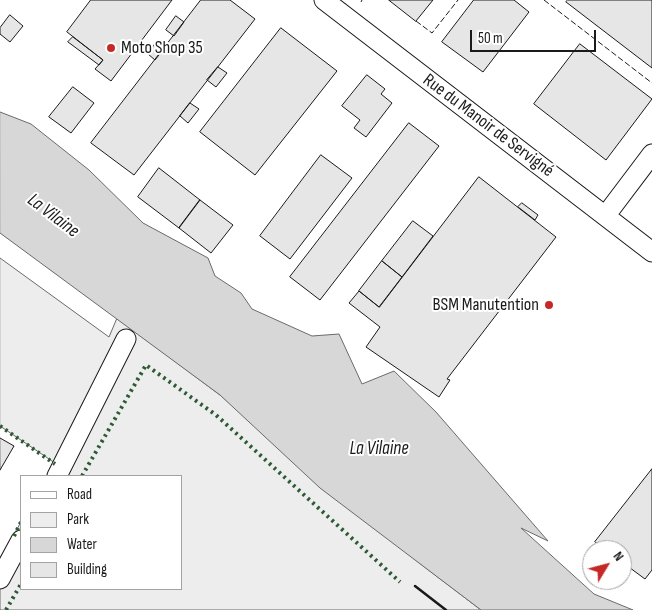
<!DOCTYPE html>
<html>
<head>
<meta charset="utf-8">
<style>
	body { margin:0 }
	#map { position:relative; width:652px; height:610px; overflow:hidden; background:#fff; font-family:"Sofia Sans Condensed",sans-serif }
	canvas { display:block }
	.legend { position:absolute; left:20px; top:475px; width:162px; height:115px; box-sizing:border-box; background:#fff; border:1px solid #a3a3a3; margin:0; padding:6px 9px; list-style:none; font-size:15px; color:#1a1a1a }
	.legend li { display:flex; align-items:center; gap:10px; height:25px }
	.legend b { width:25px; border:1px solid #a3a3a3 }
	.north { position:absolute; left:582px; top:540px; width:50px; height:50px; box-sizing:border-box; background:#fff; border:1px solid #a3a3a3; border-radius:50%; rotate:53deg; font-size:14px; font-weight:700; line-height:20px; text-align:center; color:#1a1a1a }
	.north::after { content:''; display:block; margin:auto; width:18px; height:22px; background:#c62828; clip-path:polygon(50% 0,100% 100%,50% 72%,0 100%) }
	.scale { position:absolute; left:470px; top:30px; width:126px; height:22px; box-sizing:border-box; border:2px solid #1a1a1a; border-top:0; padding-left:6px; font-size:15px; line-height:18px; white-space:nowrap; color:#1a1a1a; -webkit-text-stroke:4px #fff; paint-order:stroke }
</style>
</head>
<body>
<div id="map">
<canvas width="652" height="610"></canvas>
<ul class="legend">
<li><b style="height:6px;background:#fff"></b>Road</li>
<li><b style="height:14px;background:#ededed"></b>Park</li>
<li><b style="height:14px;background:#d7d7d7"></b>Water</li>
<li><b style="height:14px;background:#e6e6e6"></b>Building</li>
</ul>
<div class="north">N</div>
<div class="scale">50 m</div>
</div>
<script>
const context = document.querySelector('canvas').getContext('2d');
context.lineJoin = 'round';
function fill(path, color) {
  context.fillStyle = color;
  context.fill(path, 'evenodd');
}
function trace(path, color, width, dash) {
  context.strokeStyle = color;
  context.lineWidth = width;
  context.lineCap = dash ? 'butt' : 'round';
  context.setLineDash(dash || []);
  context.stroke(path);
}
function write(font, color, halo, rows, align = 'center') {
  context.font = font + ' "Sofia Sans Condensed",sans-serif';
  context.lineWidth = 4;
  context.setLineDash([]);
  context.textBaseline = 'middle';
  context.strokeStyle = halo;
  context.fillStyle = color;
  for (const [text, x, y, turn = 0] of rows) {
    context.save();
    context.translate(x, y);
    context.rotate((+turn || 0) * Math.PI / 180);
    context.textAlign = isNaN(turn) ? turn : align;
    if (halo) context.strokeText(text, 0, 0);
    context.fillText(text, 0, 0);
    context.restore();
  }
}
const green = new Path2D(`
	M0 258 109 337 117 318 220 395 418 562 481 610H0V559L21 522V589H181V476H48L55 463 0 426Z`);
fill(green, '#ededed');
trace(green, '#6a6a6a', 1);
const water = new Path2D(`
	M0 112 31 124 89 170 143 223 208 258 215 276 241 293 252 309 312 336 339 334 362 384 394 371 436 412 548 541 521 528 594 594 633 610H481L320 488 220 395 0 233Z`);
fill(water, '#d7d7d7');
trace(water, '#6a6a6a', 1);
const building = new Path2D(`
	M91 0H172L111 81 95 69 103 60 67 32Z
	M201 0H230L255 19 134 175 91 143Z
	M389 0H433L416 21Z
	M474 0H514L529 12 483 72 442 42Z
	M568 0H652V68L566 2Z
	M10 15 23 26 10 42 0 34V28Z
	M176 16 184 22 174 36 166 30Z
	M281 28 337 71 255 175 200 132Z
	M73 37 103 60 99 65 68 42Z
	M158 40 166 46 155 60 148 54Z
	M580 44 652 99 606 160 534 104Z
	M218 67 227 73 216 87 207 80Z
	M367 75 385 89 381 94 392 103 366 137 354 128 360 120 342 106Z
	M73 87 94 103 71 133 49 117Z
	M190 103 199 109 188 123 180 116Z
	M409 123 439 146 320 300 290 277Z
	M321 155 352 178 290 259 260 236Z
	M159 168 200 200 179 228 138 197Z
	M479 177 556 237 447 379 450 380 439 397 366 347 380 327 349 303 359 291 379 307Z
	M200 200 233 225 211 253 179 228Z
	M522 203 538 215 535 220 518 207Z
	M413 221 433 236 402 277 382 261Z
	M382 261 402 277 379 307 359 291Z
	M0 438 14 446 0 470Z
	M652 469V570L645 579 622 562V550H606L595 542Z`);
fill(building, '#e6e6e6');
trace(building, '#1a1a1a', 1);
const minor = new Path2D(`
	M324 0 652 252
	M606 215 652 154
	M57 476 126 339
	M0 579 21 540`);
trace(minor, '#1a1a1a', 21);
trace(minor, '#fff', 19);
trace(new Path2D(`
	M0 426 55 464
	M82 476 146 365 216 415 400 582
	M14 536 21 522
	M6 610 21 584`), '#2b5a34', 4, [2.5, 4]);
trace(new Path2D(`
	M544 0 652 83
	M361 2 362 0
	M416 21 432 33 458 0`), '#1a1a1a', 1, [6, 2.5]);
trace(new Path2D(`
	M415 586 446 610`), '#1a1a1a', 2.5);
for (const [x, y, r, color] of [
	[111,48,5,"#c62828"],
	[549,305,5,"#c62828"]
]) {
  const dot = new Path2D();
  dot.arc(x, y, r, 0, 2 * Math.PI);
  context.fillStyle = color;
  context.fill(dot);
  trace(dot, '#fff', 2);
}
write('18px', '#1a1a1a', '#fff', [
	["Moto Shop 35",121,48],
	["BSM Manutention",539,305,"right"]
], 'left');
write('18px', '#1a1a1a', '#fff', [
	["Rue du Manoir de Servigné",488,126,37]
]);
write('italic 19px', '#1a1a1a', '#fff', [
	["La Vilaine",53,216,37],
	["La Vilaine",379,449]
]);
</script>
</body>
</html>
